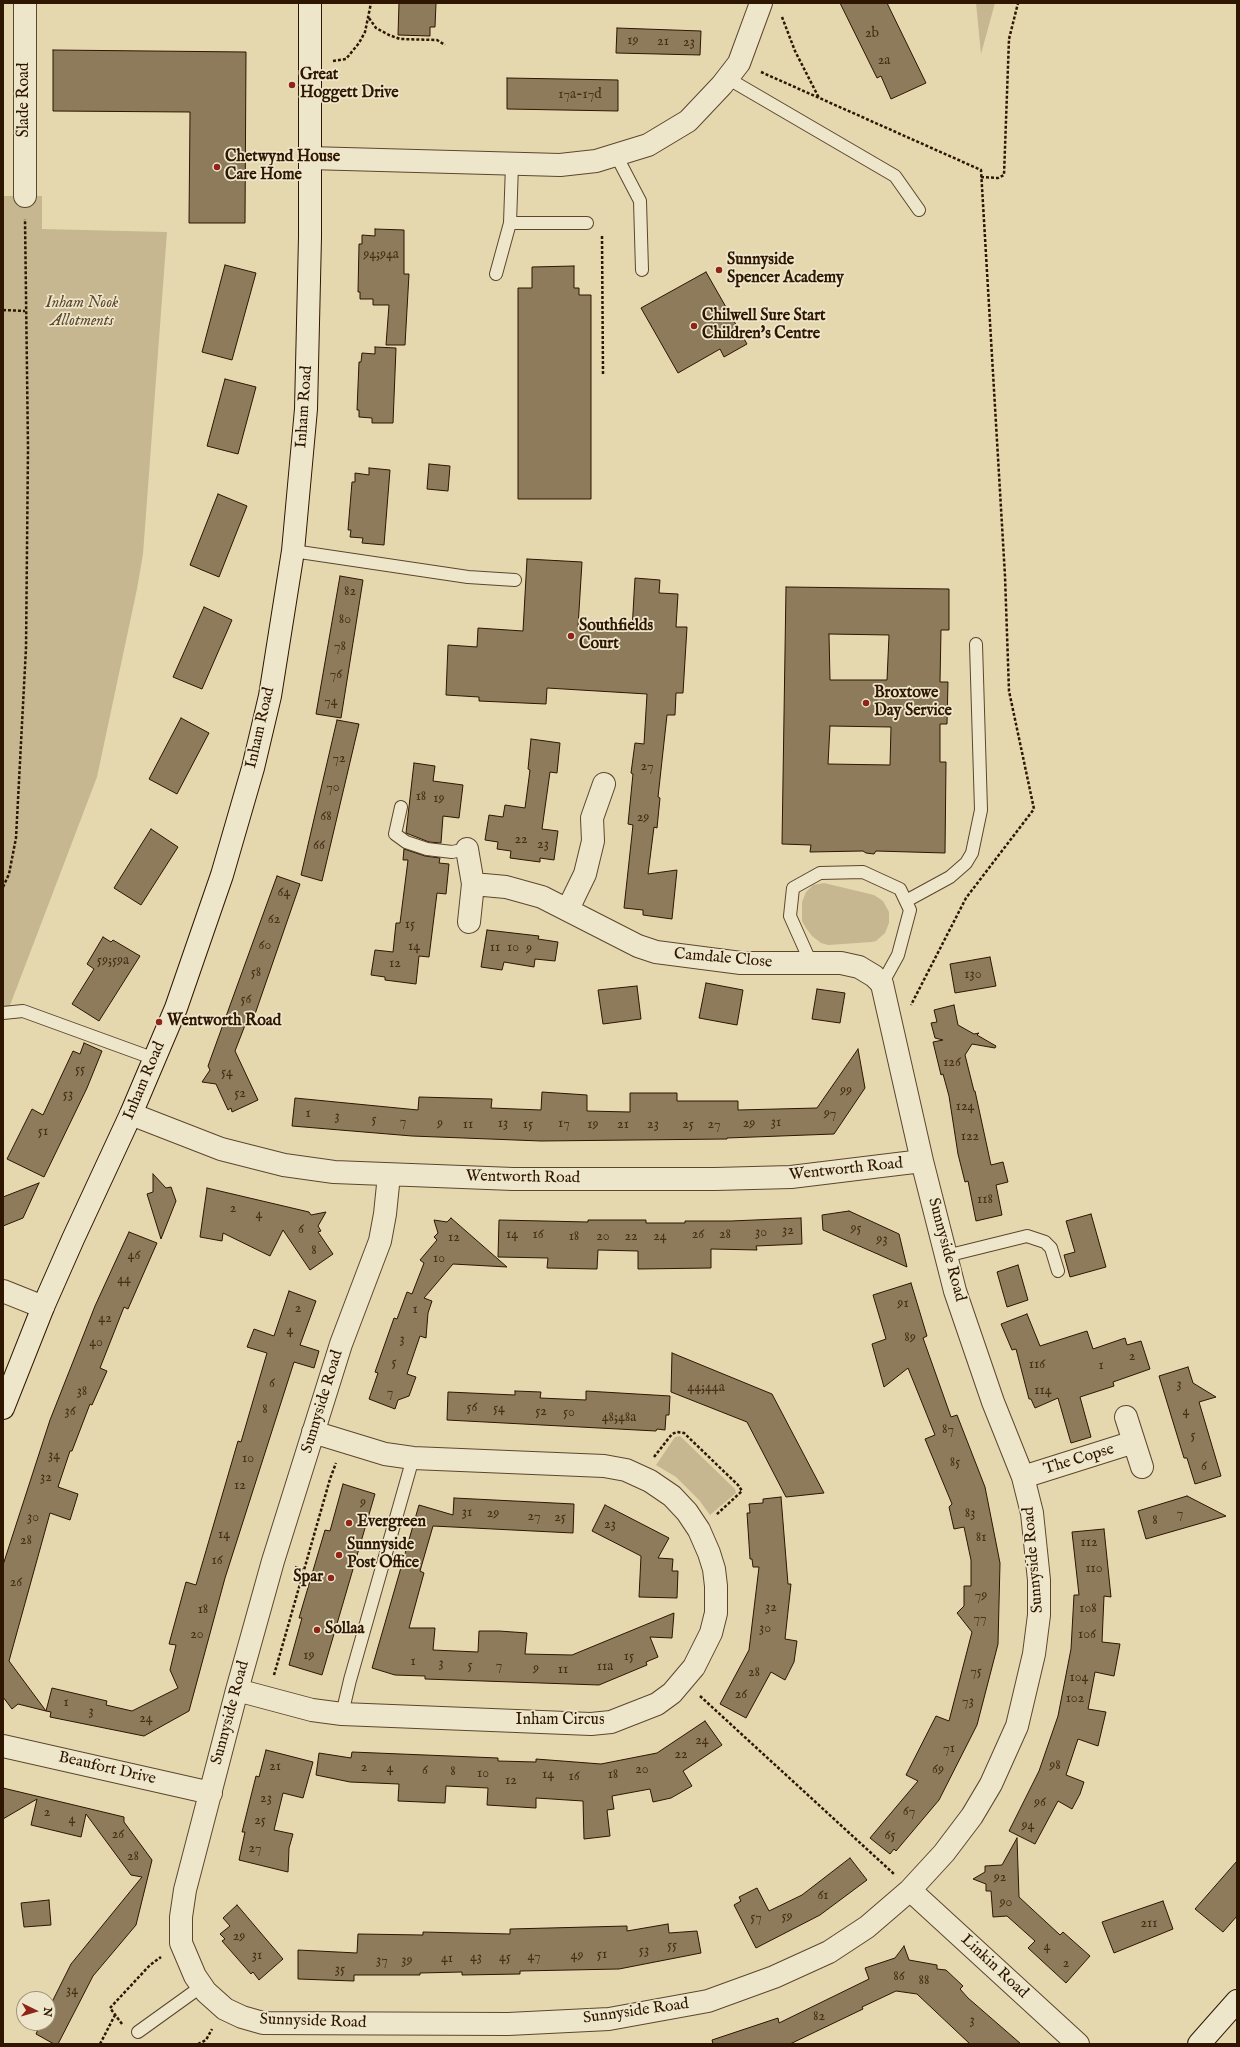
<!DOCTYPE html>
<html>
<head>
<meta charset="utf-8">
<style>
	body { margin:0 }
	#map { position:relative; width:1240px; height:2047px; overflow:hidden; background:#e5d8af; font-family:"IM FELL English",serif }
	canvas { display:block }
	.frame { position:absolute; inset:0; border:4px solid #2e1600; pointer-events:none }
	.north { position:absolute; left:16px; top:1991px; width:40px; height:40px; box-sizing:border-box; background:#eee6cb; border:1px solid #a1937a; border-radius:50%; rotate:95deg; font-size:11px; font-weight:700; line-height:16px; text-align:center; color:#2e1600 }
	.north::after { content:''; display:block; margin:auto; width:14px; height:18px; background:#8f2418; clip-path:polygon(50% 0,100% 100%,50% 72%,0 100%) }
</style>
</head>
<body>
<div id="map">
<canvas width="1240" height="2047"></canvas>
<div class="frame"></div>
<div class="north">N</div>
</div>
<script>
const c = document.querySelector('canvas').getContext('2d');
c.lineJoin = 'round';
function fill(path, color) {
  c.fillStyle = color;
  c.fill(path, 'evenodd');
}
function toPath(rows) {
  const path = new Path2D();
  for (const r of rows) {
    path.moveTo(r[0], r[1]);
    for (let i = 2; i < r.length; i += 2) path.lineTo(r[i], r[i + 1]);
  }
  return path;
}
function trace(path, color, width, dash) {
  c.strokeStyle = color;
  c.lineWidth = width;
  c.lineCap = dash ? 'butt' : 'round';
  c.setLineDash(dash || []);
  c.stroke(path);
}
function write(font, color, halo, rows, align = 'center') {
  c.font = font + ' "IM FELL English",serif';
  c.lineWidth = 3.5;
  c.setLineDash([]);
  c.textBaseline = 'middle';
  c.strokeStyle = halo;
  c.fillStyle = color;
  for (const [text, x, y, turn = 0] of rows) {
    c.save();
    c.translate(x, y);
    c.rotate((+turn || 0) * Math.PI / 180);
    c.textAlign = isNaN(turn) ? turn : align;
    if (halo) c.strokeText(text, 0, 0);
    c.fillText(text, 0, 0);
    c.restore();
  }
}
fill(toPath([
	[976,3,995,3,981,54],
	[3,196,42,196,42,229,167,232,143,554,137,589,97,777,9,1008,3,1006],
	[824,883,874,895,883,901,889,912,889,923,885,933,876,941,872,942,828,945,821,943,812,936,806,928,802,921,802,902,806,892,813,885],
	[680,1436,735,1489,736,1493,710,1515,699,1500,676,1477,656,1465,675,1437]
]), '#c6b791');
const building = toPath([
	[399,3,436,3,435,27,430,27,430,36,398,35,399,3],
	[840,3,887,3,926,83,891,99,881,76,877,78,840,3],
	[617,28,701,31,700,55,616,53,617,28],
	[53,50,246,52,245,223,189,223,190,112,53,111,53,50],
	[507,78,618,80,618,111,507,109,507,78],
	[375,229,404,230,404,274,409,274,405,345,386,345,389,305,373,305,373,299,360,299,360,292,358,292,359,244,362,244,362,235,375,236,375,229],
	[225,265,256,273,232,360,202,352,225,265],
	[574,266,574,288,579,288,579,295,591,295,591,499,518,499,518,288,532,288,532,267,574,266],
	[706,272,747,344,724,357,720,349,678,373,641,308,706,272],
	[375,347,396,348,393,423,372,423,372,418,359,417,359,410,357,410,359,362,361,362,362,353,375,354,375,347],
	[225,379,256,387,238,454,207,446,225,379],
	[429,464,450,466,448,491,427,489,429,464],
	[369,468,390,470,384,545,362,543,363,538,350,537,351,530,348,530,352,482,355,482,355,473,369,475,369,468],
	[218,494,247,506,219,577,190,565,218,494],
	[527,559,582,562,578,627,632,630,635,578,660,580,659,593,678,594,676,627,687,627,683,693,676,693,675,715,667,715,658,797,660,798,657,828,654,827,648,874,677,870,672,919,643,915,643,910,624,908,633,825,628,824,633,774,631,773,635,743,644,744,647,694,547,688,546,704,479,701,479,697,446,695,448,645,477,647,478,628,523,631,527,559],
	[340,576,363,580,341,718,316,714,340,576],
	[786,587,949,589,949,630,941,630,940,682,948,682,947,724,940,724,940,762,946,762,945,853,876,851,874,854,866,853,863,851,810,852,811,845,782,844,786,587],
	[829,634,889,635,887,680,830,680,829,634],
	[830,726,891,727,890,765,828,764,830,726],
	[204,607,232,620,202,689,173,677,204,607],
	[181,718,209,733,177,794,149,779,181,718],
	[337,720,359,724,322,881,301,875,337,720],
	[531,739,560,743,557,773,550,772,542,829,558,831,554,860,540,858,540,862,510,858,511,851,497,849,498,842,485,840,489,815,503,817,505,805,525,808,530,770,528,769,531,739],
	[414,763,435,766,433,781,463,785,459,818,443,816,441,843,429,842,406,833,414,763],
	[151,829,178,847,141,905,114,888,151,829],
	[404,849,425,856,440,858,439,863,449,864,446,894,437,893,429,957,419,956,416,984,385,980,385,977,371,975,375,950,393,952,396,923,400,923,408,860,403,860,404,849],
	[277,876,300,884,254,1017,249,1015,235,1051,258,1100,232,1112,231,1108,228,1110,216,1084,202,1082,210,1070,208,1066,277,876],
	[487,930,539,936,538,939,558,942,555,961,535,959,534,967,504,962,502,970,481,967,487,930],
	[103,937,111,942,113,940,140,956,99,1021,72,1004,94,969,87,964,103,937],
	[990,957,996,986,955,993,950,964,990,957],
	[706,983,743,990,737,1025,699,1018,706,983],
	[637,986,641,1019,603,1024,598,990,637,986],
	[817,989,845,993,840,1023,812,1019,817,989],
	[954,1005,958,1025,974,1034,979,1033,977,1035,996,1046,995,1048,972,1044,965,1055,974,1091,975,1091,991,1165,1003,1162,1008,1182,996,1185,1002,1215,976,1221,968,1181,965,1182,958,1154,949,1096,943,1074,941,1075,933,1042,943,1040,935,1038,931,1023,937,1022,934,1010,954,1005],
	[84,1043,102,1051,87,1088,44,1177,7,1159,32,1109,43,1115,73,1051,80,1054,84,1043],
	[858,1049,865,1088,834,1134,727,1138,727,1139,541,1141,412,1136,292,1126,295,1098,418,1110,419,1097,492,1099,491,1108,541,1110,542,1092,587,1095,587,1111,630,1112,630,1093,677,1093,677,1101,738,1101,738,1110,817,1108,858,1049],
	[153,1174,166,1188,171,1187,176,1201,161,1239,147,1194,153,1192,153,1174],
	[39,1183,23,1218,3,1226,3,1197,39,1183],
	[207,1188,309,1212,311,1215,326,1212,318,1226,321,1231,318,1232,333,1254,310,1270,283,1230,270,1256,223,1233,222,1241,200,1237,207,1188],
	[849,1211,899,1234,907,1267,823,1230,822,1215,849,1211],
	[1091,1214,1106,1267,1070,1277,1064,1255,1075,1252,1066,1221,1091,1214],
	[451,1218,507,1267,453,1264,424,1298,432,1301,428,1313,426,1338,420,1336,407,1374,416,1377,409,1396,398,1400,395,1409,369,1399,378,1373,375,1372,394,1318,397,1319,407,1292,412,1294,424,1263,420,1260,437,1240,434,1237,438,1233,434,1220,447,1222,451,1218],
	[801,1218,802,1244,756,1246,757,1250,711,1249,711,1268,638,1269,638,1251,598,1250,597,1269,547,1268,548,1258,498,1257,499,1220,588,1222,588,1220,646,1220,646,1223,685,1223,685,1221,731,1221,801,1218],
	[129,1232,157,1243,128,1309,124,1307,100,1368,107,1371,92,1405,90,1404,72,1451,70,1451,58,1487,78,1494,70,1520,50,1513,9,1661,46,1711,18,1704,12,1709,3,1697,3,1565,50,1420,95,1306,129,1232],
	[1018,1265,1028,1300,1007,1307,997,1272,1018,1265],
	[911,1283,927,1336,923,1338,951,1417,957,1415,985,1487,1000,1563,998,1644,977,1725,939,1800,896,1851,894,1849,890,1854,870,1838,918,1781,906,1775,936,1716,949,1721,972,1632,957,1613,964,1606,964,1586,971,1586,971,1560,964,1527,954,1529,949,1507,952,1504,925,1439,935,1435,908,1368,884,1387,872,1344,886,1339,873,1295,911,1283],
	[289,1291,316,1301,300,1345,319,1351,314,1368,294,1362,225,1578,189,1711,144,1736,50,1717,51,1712,46,1711,52,1688,107,1701,106,1705,132,1711,178,1688,170,1670,176,1645,169,1644,186,1582,196,1585,238,1441,241,1442,267,1353,247,1347,254,1329,274,1336,289,1291],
	[1027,1314,1040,1346,1087,1331,1093,1349,1125,1338,1127,1345,1141,1341,1150,1369,1113,1382,1114,1386,1080,1397,1091,1437,1071,1443,1058,1398,1035,1408,1031,1399,1029,1399,1016,1349,1012,1350,1001,1324,1027,1314],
	[672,1353,772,1394,824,1493,786,1497,747,1422,671,1392,672,1353],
	[1188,1367,1193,1383,1216,1397,1199,1402,1221,1476,1195,1484,1187,1458,1184,1458,1159,1376,1188,1367],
	[515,1391,541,1392,540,1398,586,1400,586,1391,670,1396,669,1415,666,1415,665,1430,657,1429,656,1431,447,1420,448,1392,515,1395,515,1391],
	[343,1484,375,1494,322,1675,289,1665,302,1618,299,1618,325,1530,330,1531,343,1484],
	[1187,1496,1226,1516,1146,1539,1138,1511,1187,1496],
	[781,1497,788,1584,791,1584,785,1639,797,1641,794,1662,785,1680,771,1672,746,1718,720,1704,749,1650,759,1567,753,1567,752,1559,750,1559,747,1513,750,1513,749,1504,763,1503,763,1499,781,1497],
	[454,1498,574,1504,573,1533,433,1526,420,1571,424,1573,409,1628,435,1628,433,1650,478,1652,479,1631,499,1631,527,1633,525,1654,572,1655,674,1613,672,1638,650,1637,658,1657,646,1662,647,1665,599,1685,425,1679,425,1676,395,1675,372,1668,419,1505,453,1515,454,1498],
	[605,1505,669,1538,658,1558,673,1559,672,1571,678,1571,677,1598,639,1597,641,1556,592,1531,605,1505],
	[1104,1529,1111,1597,1104,1596,1102,1642,1120,1644,1114,1676,1095,1672,1088,1709,1106,1712,1098,1746,1078,1739,1066,1775,1084,1782,1080,1794,1072,1809,1058,1801,1035,1844,1009,1831,1039,1771,1058,1716,1071,1649,1074,1595,1079,1595,1072,1532,1104,1529],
	[705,1721,722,1745,683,1771,692,1786,671,1798,653,1802,650,1789,612,1796,614,1809,607,1810,610,1836,584,1839,583,1801,536,1798,536,1808,487,1805,488,1788,446,1786,445,1803,398,1801,399,1784,350,1782,316,1775,319,1753,351,1758,352,1752,498,1758,498,1761,536,1762,536,1759,601,1764,657,1753,705,1721],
	[266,1750,313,1762,303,1798,283,1793,274,1830,293,1834,289,1848,288,1872,239,1860,245,1832,242,1832,256,1776,259,1777,266,1750],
	[3,1788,124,1817,124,1822,152,1860,136,1925,93,1976,58,2044,54,2044,36,2034,41,2023,48,2023,48,2010,71,1964,142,1877,131,1875,86,1814,81,1837,31,1825,37,1799,3,1819,3,1788],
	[1017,1838,1019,1897,1060,1935,1063,1932,1090,1956,1066,1983,1028,1948,1035,1941,1007,1916,993,1917,991,1891,986,1891,986,1884,973,1879,985,1872,985,1866,1002,1865,1017,1838],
	[850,1858,867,1880,820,1915,756,1948,734,1905,741,1901,739,1897,757,1888,769,1911,802,1895,850,1858],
	[1237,1861,1237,1916,1223,1932,1195,1909,1237,1861],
	[49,1900,51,1925,24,1927,21,1903,49,1900],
	[1163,1901,1173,1929,1114,1953,1102,1922,1163,1901],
	[237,1905,283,1959,259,1980,253,1972,251,1974,222,1941,225,1939,220,1934,230,1926,223,1918,237,1905],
	[668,1924,669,1933,697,1931,701,1953,619,1969,520,1971,520,1974,462,1975,462,1972,420,1973,420,1975,354,1975,354,1981,298,1979,298,1950,357,1953,358,1934,423,1935,423,1932,510,1934,510,1929,627,1926,627,1931,668,1924],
	[904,1946,909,1960,937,1965,937,1969,946,1970,963,1986,960,1989,968,1998,1021,2044,970,2044,917,1994,896,1991,862,2007,863,2009,790,2044,713,2044,712,2040,778,2018,779,2023,869,1979,865,1968,895,1958,904,1946]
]);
fill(building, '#8d7b5b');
trace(building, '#2e1600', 1);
const lane = toPath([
	[727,78,895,176,919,210],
	[616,155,640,201,642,270],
	[510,223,587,223],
	[496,274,510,223,512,165],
	[293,551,468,577,515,580],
	[401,807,395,834,406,842,427,849,452,852,467,849],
	[906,901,950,877,966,863,972,853,981,810,976,644],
	[811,963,790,916,793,888,820,873,863,872,900,889,910,910,898,955,882,984],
	[3,1013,23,1011,155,1059],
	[946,1256,1027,1236,1045,1242,1051,1248,1058,1271],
	[342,1714,350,1680,413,1458],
	[138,2032,202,1986]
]);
const street = toPath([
	[309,158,560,165,596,161,648,145,688,121,722,85,739,63,761,3],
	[25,196,25,3],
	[467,849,473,884,469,922],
	[568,909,585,874,593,841,592,818,604,784],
	[131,1114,221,1149,284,1165,334,1172,513,1179,715,1179,791,1177,922,1161],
	[389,1175,385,1214,380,1241,341,1344,273,1561,237,1690,185,1890,181,1917,181,1943,195,1976,206,1992,225,2009,242,2017,263,2023,508,2024,609,2019,708,2001,774,1977,829,1952,867,1927,910,1890,944,1853,972,1816,991,1784,1017,1726,1034,1654,1039,1615,1039,1580,1032,1513,1023,1477,993,1402,955,1291,922,1161,882,984,874,976,859,967,841,963,741,963,656,952,638,946,542,897,506,887,473,884],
	[3,1291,43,1307],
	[1126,1417,1142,1467],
	[1023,1477,1134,1442],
	[237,1690,312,1710,342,1714,591,1724,611,1722,657,1704,672,1693,694,1667,711,1633,716,1613,716,1586,714,1569,709,1553,699,1530,687,1512,672,1496,650,1481,626,1470,604,1466,413,1458,385,1454,313,1432],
	[3,1746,211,1793],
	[910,1890,1078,2044]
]);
const secondary = toPath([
	[3,1408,43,1307,73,1239,131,1114,176,1008,222,875,253,768,270,696,293,551,306,409,310,237,310,3],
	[1199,2044,1237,2001]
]);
trace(lane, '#5c462c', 14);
trace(street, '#5c462c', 24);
trace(secondary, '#2e1600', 24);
trace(toPath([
	[782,17,795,51,819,98],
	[369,18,376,28,389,35,400,39,437,40,445,45],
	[333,61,346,59,359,43,365,32,371,3],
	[761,72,981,170,1005,576,1009,691,1034,809,966,898,911,1005],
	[981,177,998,178,1004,175,1009,39,1018,3],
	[602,236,603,375],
	[3,310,25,311],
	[3,887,9,874,16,838,26,648,28,448,25,219],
	[654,1457,672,1434,677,1432,684,1433,738,1485,742,1491,716,1515],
	[295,1567,304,1570],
	[274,1675,330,1479,336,1463],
	[700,1696,894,1874],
	[122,2024,110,2008,150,1965,161,1957],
	[100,2044,115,2015],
	[198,2044,206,2040,212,2029]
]), '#2e1600', 2.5, [3, 2]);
trace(lane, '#eee6cb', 12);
trace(street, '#eee6cb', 22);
trace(secondary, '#eee6cb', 22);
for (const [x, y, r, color] of [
	[292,85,4,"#8f2418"],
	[217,167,4,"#8f2418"],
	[719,270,4,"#8f2418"],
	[694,326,4,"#8f2418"],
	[571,636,4,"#8f2418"],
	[866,703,4,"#8f2418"],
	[159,1022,4,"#8f2418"],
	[349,1523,4,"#8f2418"],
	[339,1555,4,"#8f2418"],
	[331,1578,4,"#8f2418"],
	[317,1630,4,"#8f2418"]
]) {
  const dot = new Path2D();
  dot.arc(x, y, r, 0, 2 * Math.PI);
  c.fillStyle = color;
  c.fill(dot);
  trace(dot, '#eee6cb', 1.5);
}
write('14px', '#462f17', null, [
	["2b",872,34],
	["19",633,41],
	["21",663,42],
	["23",689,43],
	["2a",884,61],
	["17a-17d",580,95],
	["94;94a",381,255],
	["82",350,592],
	["80",345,620],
	["78",340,647],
	["76",336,675],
	["74",331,702],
	["72",339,759],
	["27",647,767],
	["70",333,788],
	["18",421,797],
	["19",439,799],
	["68",326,817],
	["29",643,818],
	["22",521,840],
	["23",543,845],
	["66",319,846],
	["64",284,893],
	["62",274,920],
	["15",410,925],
	["60",265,946],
	["14",414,947],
	["11",495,948],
	["10",513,948],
	["9",529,949],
	["59;59a",113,961],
	["12",395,964],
	["58",256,973],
	["130",973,975],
	["56",246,1000],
	["126",952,1063],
	["55",80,1070],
	["54",227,1073],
	["99",846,1091],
	["52",240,1094],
	["53",68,1095],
	["124",965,1107],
	["1",308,1114],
	["97",830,1114],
	["3",337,1117],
	["5",374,1120],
	["7",403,1122],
	["31",776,1123],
	["9",440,1124],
	["13",503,1124],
	["17",564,1124],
	["29",749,1124],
	["11",468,1125],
	["15",528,1125],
	["19",593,1125],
	["21",623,1125],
	["23",653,1125],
	["25",688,1125],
	["27",714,1125],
	["51",43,1132],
	["122",970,1137],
	["118",985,1200],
	["2",233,1209],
	["4",259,1215],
	["95",856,1229],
	["6",301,1230],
	["32",788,1231],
	["30",761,1233],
	["14",512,1235],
	["16",538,1235],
	["26",698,1235],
	["28",725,1235],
	["18",574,1237],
	["20",603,1237],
	["22",631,1237],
	["24",660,1237],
	["12",454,1238],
	["93",882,1240],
	["8",314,1251],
	["46",134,1256],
	["10",439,1259],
	["44",124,1280],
	["91",903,1304],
	["2",298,1309],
	["1",415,1310],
	["42",105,1319],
	["4",290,1331],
	["89",910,1338],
	["3",402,1340],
	["40",96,1343],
	["2",1132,1357],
	["5",394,1363],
	["116",1037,1365],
	["1",1101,1366],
	["6",272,1384],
	["3",1179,1385],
	["44;44a",706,1388],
	["114",1043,1391],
	["38",82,1392],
	["7",390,1393],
	["56",472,1408],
	["54",499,1409],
	["8",265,1410],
	["36",70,1412],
	["52",541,1412],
	["4",1186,1412],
	["50",569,1413],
	["48;48a",619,1418],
	["87",948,1430],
	["5",1193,1436],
	["34",54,1456],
	["10",248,1459],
	["85",955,1463],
	["6",1204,1467],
	["32",46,1478],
	["12",240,1486],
	["9",363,1503],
	["31",467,1513],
	["29",493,1514],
	["83",970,1514],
	["7",1180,1514],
	["27",534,1517],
	["30",33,1518],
	["25",560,1518],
	["8",1155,1521],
	["23",610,1525],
	["14",224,1535],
	["81",981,1538],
	["28",26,1541],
	["112",1089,1543],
	["16",217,1561],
	["110",1094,1569],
	["26",16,1583],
	["79",981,1596],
	["32",771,1608],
	["108",1088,1609],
	["18",203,1610],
	["77",980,1619],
	["30",765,1629],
	["20",197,1635],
	["106",1087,1635],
	["19",309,1656],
	["15",629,1657],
	["1",413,1662],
	["3",441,1664],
	["5",470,1666],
	["7",499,1666],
	["11a",605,1667],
	["9",536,1669],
	["11",563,1670],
	["75",976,1672],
	["28",754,1673],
	["104",1079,1678],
	["26",741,1695],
	["102",1075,1699],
	["73",968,1702],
	["1",66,1703],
	["3",91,1712],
	["24",146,1719],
	["24",702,1741],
	["71",949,1749],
	["22",681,1755],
	["98",1055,1766],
	["21",275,1767],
	["2",364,1768],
	["4",390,1769],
	["20",642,1770],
	["69",938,1770],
	["6",425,1771],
	["8",453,1772],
	["10",483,1774],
	["14",548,1775],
	["18",613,1775],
	["16",574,1777],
	["12",511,1781],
	["23",266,1799],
	["96",1040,1803],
	["67",909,1812],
	["2",47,1813],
	["4",72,1820],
	["25",260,1821],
	["94",1028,1826],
	["26",118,1835],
	["65",890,1836],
	["27",255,1849],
	["28",133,1857],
	["92",1000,1878],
	["61",823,1896],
	["90",1006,1903],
	["59",787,1917],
	["57",756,1918],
	["211",1149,1924],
	["29",239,1937],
	["55",672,1946],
	["4",1047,1947],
	["53",644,1951],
	["51",602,1955],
	["31",257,1956],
	["49",577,1956],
	["47",534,1957],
	["43",476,1958],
	["45",505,1958],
	["41",447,1959],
	["37",382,1961],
	["39",407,1961],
	["2",1066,1964],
	["35",340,1970],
	["86",899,1977],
	["88",924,1981],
	["34",72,1991],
	["82",819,2017],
	["3",972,2021]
]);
write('bold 16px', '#2e1600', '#eee6cb', [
	["Great",300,76],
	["Hoggett Drive",300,94],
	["Chetwynd House",225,158],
	["Care Home",225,176],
	["Sunnyside",727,261],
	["Spencer Academy",727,279],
	["Chilwell Sure Start",702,317],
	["Children's Centre",702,335],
	["Southfields",579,627],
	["Court",579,645],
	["Broxtowe",874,694],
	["Day Service",874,712],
	["Wentworth Road",167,1022],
	["Evergreen",357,1523],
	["Sunnyside",347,1546],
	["Post Office",347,1564],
	["Spar",323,1578,"right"],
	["Sollaa",325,1630]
], 'left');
write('16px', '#2e1600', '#eee6cb', [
	["Slade Road",25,100,-90],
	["Inham Road",305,407,-86],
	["Inham Road",261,728,-77],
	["Camdale Close",723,959,5],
	["Inham Road",145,1081,-67],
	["Wentworth Road",846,1170,-6],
	["Wentworth Road",523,1178,1],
	["Sunnyside Road",946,1250,75],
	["Sunnyside Road",323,1402,-73],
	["The Copse",1079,1460,-17],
	["Sunnyside Road",1034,1560,-95],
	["Sunnyside Road",231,1713,-75],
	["Inham Circus",560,1721],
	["Beaufort Drive",107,1769,13],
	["Linkin Road",994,1967,43],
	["Sunnyside Road",636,2012,-8],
	["Sunnyside Road",313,2022,2]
]);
write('italic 16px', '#5c462c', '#eee6cb', [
	["Inham Nook",82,304],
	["Allotments",82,322]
]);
</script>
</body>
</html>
